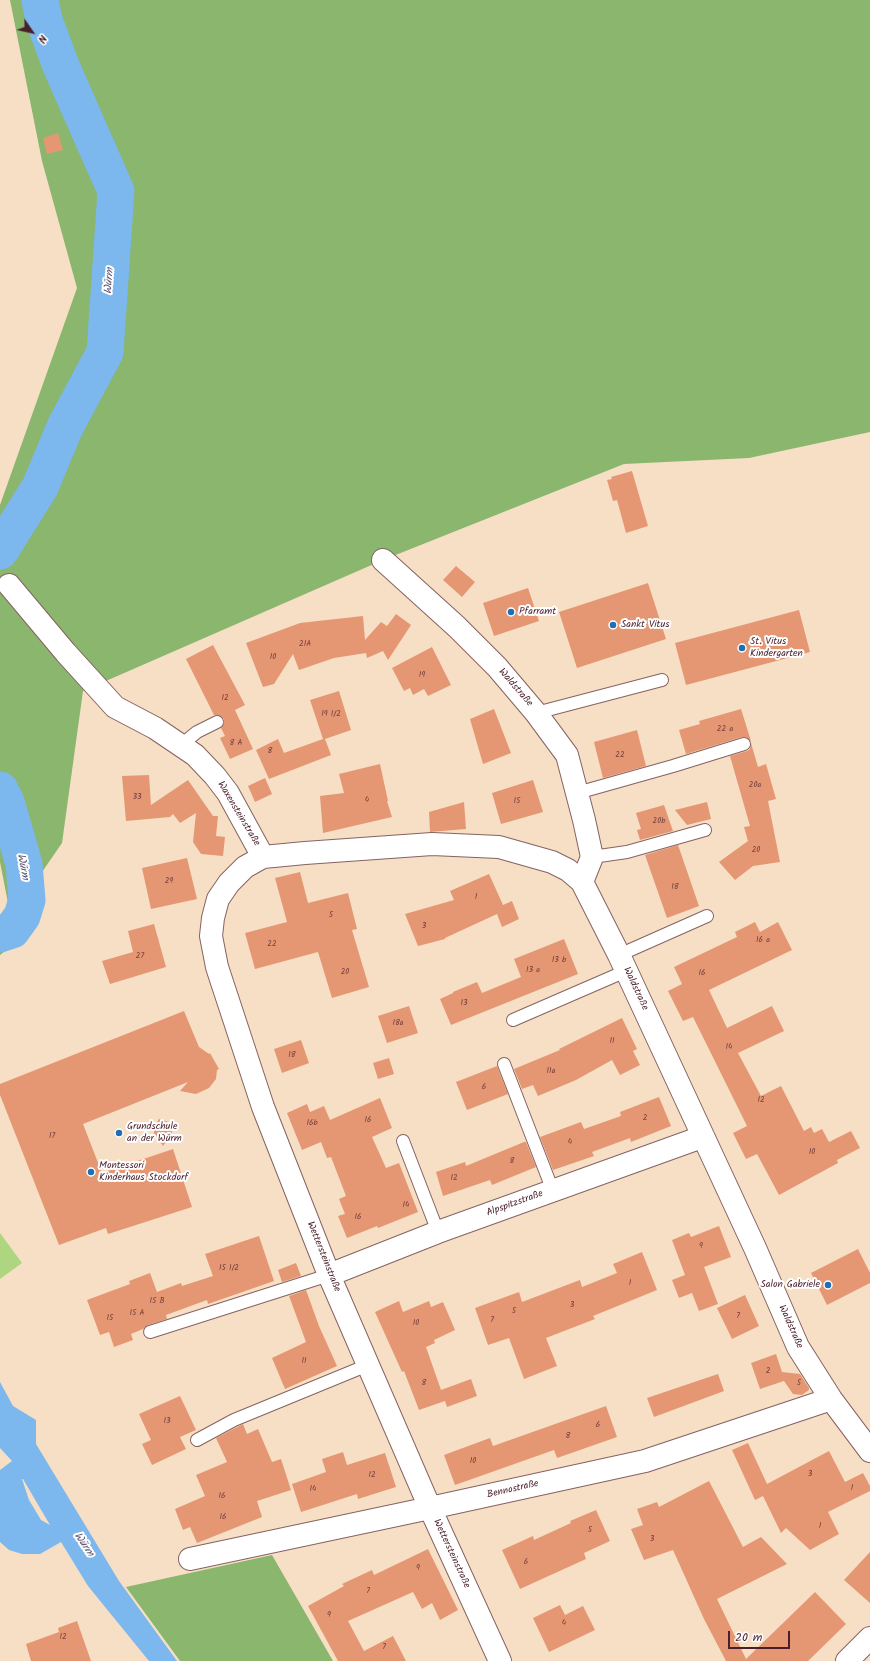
<!DOCTYPE html>
<html>
<head>
<meta charset="utf-8">
<style>
	body { margin:0 }
	#map { position:relative; width:870px; height:1661px; overflow:hidden; background:#f6dfc5; font-family:Kalam,sans-serif }
	canvas { display:block }
	.north { position:absolute; left:12px; top:12px; width:40px; height:40px; -webkit-text-stroke:3px #fff; paint-order:stroke; rotate:124deg; font-size:11px; font-weight:700; line-height:16px; text-align:center; color:#4a1f2b }
	.north::after { content:''; display:block; margin:auto; width:14px; height:18px; background:#4a1f2b; clip-path:polygon(50% 0,100% 100%,50% 72%,0 100%) }
	.scale { position:absolute; left:728px; top:1631px; width:62px; height:18px; box-sizing:border-box; border:2px solid #4a1f2b; border-top:0; padding-left:5px; font-size:12px; line-height:14px; white-space:nowrap; color:#4a1f2b; -webkit-text-stroke:3px #fff; paint-order:stroke }
</style>
</head>
<body>
<div id="map">
<canvas width="870" height="1661"></canvas>
<div class="north">N</div>
<div class="scale">20 m</div>
</div>
<script>
const c = document.querySelector('canvas').getContext('2d');
c.lineJoin = 'round';
function fill(path, color) {
  c.fillStyle = color;
  c.fill(path, 'evenodd');
}
function toPath(rows) {
  const path = new Path2D();
  for (const r of rows) {
    path.moveTo(r[0], r[1]);
    for (let i = 2; i < r.length; i += 2) path.lineTo(r[i], r[i + 1]);
  }
  return path;
}
function trace(path, color, width, dash) {
  c.strokeStyle = color;
  c.lineWidth = width;
  c.lineCap = dash ? 'butt' : 'round';
  c.setLineDash(dash || []);
  c.stroke(path);
}
function write(font, color, halo, rows, align = 'center') {
  c.font = font + ' Kalam,sans-serif';
  c.lineWidth = 4;
  c.setLineDash([]);
  c.textBaseline = 'middle';
  c.strokeStyle = halo;
  c.fillStyle = color;
  for (const [text, x, y, turn = 0] of rows) {
    c.save();
    c.translate(x, y);
    c.rotate((+turn || 0) * Math.PI / 180);
    c.textAlign = isNaN(turn) ? turn : align;
    if (halo) c.strokeText(text, 0, 0);
    c.fillText(text, 0, 0);
    c.restore();
  }
}
fill(toPath([
	[0,1233,22,1263,0,1279]
]), '#aed57f');
fill(toPath([
	[10,0,870,0,870,432,749,458,624,464,383,560,83,691,62,843,42,872,43,907,26,935,0,955,0,915,9,908,0,862,0,505,77,288,42,161],
	[272,1555,333,1661,180,1661,126,1587]
]), '#8ab66e');
fill(toPath([
	[0,1382,13,1406,36,1420,36,1444,119,1581,177,1661,149,1661,88,1586,61,1542,40,1554,22,1554,9,1550,0,1542,0,1470,12,1461,0,1448],
	[22,1479,23,1479,50,1525,41,1520,29,1500]
]), '#7cb7ed');
trace(toPath([
	[0,551,40,487,65,427,105,352,116,191,61,66,44,20,40,0],
	[0,790,6,802,24,864,27,900,22,916,12,930,0,934]
]), '#7cb7ed', 37);
fill(toPath([
	[58,133,63,150,47,154,43,138],
	[632,471,648,526,626,533,617,500,613,501,607,480,612,479,611,477],
	[456,566,475,582,462,597,443,580],
	[648,583,666,639,577,668,559,612],
	[528,588,539,621,494,636,483,603],
	[799,610,810,652,686,685,675,643],
	[396,614,411,625,388,660,383,651,367,658,366,653,334,658,299,670,293,654,274,684,263,687,246,643,300,623,363,616,365,640,381,622,387,626],
	[213,645,245,705,235,710,253,749,230,759,220,738,225,736,221,728,224,723,224,719,221,716,214,715,186,659],
	[432,647,451,685,428,696,424,689,413,695,410,688,404,691,392,668],
	[339,691,351,730,325,739,331,755,269,779,256,750,278,739,284,753,323,739,310,700],
	[494,709,511,753,483,764,470,719],
	[741,709,751,741,746,737,742,737,686,754,679,730,700,724,699,721],
	[637,730,646,766,603,778,594,742],
	[751,743,758,767,766,764,776,799,768,801,780,862,753,866,735,880,719,862,748,841,744,827,750,826,730,756,747,751,750,749],
	[380,764,388,801,387,801,392,817,323,833,320,796,344,793,339,774],
	[149,775,151,805,188,780,213,816,218,816,216,836,225,837,223,856,201,854,193,842,196,813,180,823,173,814,170,817,126,821,122,776],
	[265,778,272,794,255,802,248,786],
	[533,780,543,812,501,824,492,793],
	[464,802,466,829,430,832,429,812],
	[707,802,711,819,687,825,675,810],
	[664,805,673,831,640,840,637,830,641,829,636,813],
	[678,845,699,906,667,918,645,855],
	[187,858,197,899,151,909,142,868],
	[300,872,308,903,348,893,357,929,352,930,369,987,332,998,318,952,255,969,245,933,287,922,275,878],
	[489,874,503,905,512,901,519,919,502,927,497,914,445,938,445,939,418,946,405,914,454,900,450,891],
	[755,922,760,932,778,922,792,950,709,990,727,1028,772,1006,784,1031,738,1053,761,1096,781,1086,804,1131,811,1127,814,1133,822,1129,829,1142,851,1131,860,1148,837,1160,838,1163,779,1195,757,1154,746,1159,733,1133,747,1126,693,1017,683,1021,668,991,682,984,674,967,737,937,735,932],
	[154,924,166,967,110,984,102,961,133,952,128,931],
	[564,939,578,974,451,1025,440,999,453,993,453,992,477,982,482,993,521,977,514,959],
	[409,1006,418,1033,387,1043,378,1016],
	[184,1011,199,1047,209,1054,210,1053,219,1069,217,1070,216,1079,209,1088,196,1094,180,1091,188,1082,83,1124,102,1173,173,1149,192,1207,108,1234,106,1228,59,1245,0,1095,0,1084],
	[622,1018,637,1049,633,1051,640,1065,620,1075,612,1060,576,1080,538,1096,533,1085,522,1089,514,1069,560,1050,559,1049],
	[301,1040,309,1063,282,1073,274,1049],
	[389,1058,394,1074,378,1079,373,1063],
	[497,1066,508,1094,467,1110,456,1082],
	[659,1097,671,1126,631,1142,630,1138,592,1152,594,1156,553,1170,540,1137,581,1122,584,1129,621,1116,620,1112],
	[380,1098,392,1128,372,1137,386,1168,399,1163,418,1212,378,1228,377,1226,347,1238,338,1216,345,1214,339,1199,346,1196,331,1157,327,1158,321,1142,302,1150,287,1113,307,1104,310,1112,324,1106,330,1120],
	[159,1119,169,1122,172,1127,172,1133,163,1146,154,1133,154,1127],
	[524,1142,526,1142,536,1167,492,1185,490,1180,443,1196,436,1172,465,1162,466,1166],
	[719,1226,731,1257,704,1267,718,1304,699,1311,692,1293,679,1298,672,1280,685,1275,672,1240,689,1233,691,1237],
	[259,1236,274,1281,208,1304,207,1300,166,1315,167,1319,148,1325,143,1329,131,1334,133,1340,114,1347,109,1332,100,1335,87,1300,130,1284,129,1281,150,1273,157,1292,181,1283,182,1286,213,1276,205,1254],
	[858,1249,870,1273,870,1283,827,1305,811,1273],
	[642,1252,657,1290,593,1316,595,1319,546,1338,557,1366,524,1379,509,1338,488,1345,475,1308,519,1292,522,1302,580,1280,582,1287,617,1273,613,1264],
	[296,1263,301,1276,282,1282,278,1270],
	[306,1290,319,1326,337,1366,285,1389,272,1358,306,1342,289,1296],
	[745,1295,759,1326,732,1339,717,1308],
	[399,1301,403,1312,429,1301,431,1307,443,1302,455,1330,434,1340,435,1343,426,1347,441,1390,471,1379,477,1396,447,1407,445,1401,419,1410,404,1371,402,1372,375,1312],
	[776,1354,782,1372,800,1374,809,1388,809,1390,802,1395,793,1394,784,1381,760,1389,751,1363],
	[718,1374,724,1391,654,1417,647,1398],
	[180,1396,196,1430,180,1437,186,1449,152,1465,142,1444,151,1440,139,1414],
	[606,1406,617,1437,557,1458,554,1450,455,1485,444,1455,490,1438,493,1446],
	[243,1424,247,1434,258,1429,272,1462,281,1459,291,1490,257,1501,262,1517,197,1543,190,1527,183,1530,175,1509,205,1496,196,1475,227,1462,216,1438],
	[748,1443,767,1484,829,1451,845,1482,863,1473,870,1486,870,1491,828,1512,839,1534,810,1550,786,1528,781,1533,763,1496,755,1500,732,1450],
	[343,1452,347,1465,385,1453,396,1487,358,1499,357,1494,301,1512,292,1484,326,1472,322,1459],
	[709,1481,743,1547,761,1537,787,1564,717,1599,746,1659,815,1592,846,1624,808,1661,726,1661,704,1619,673,1550,644,1560,631,1529,643,1525,637,1509,657,1502,659,1507],
	[596,1510,610,1541,584,1553,586,1559,520,1589,502,1550,533,1536,534,1540,571,1523,570,1521],
	[428,1549,458,1610,440,1620,432,1603,422,1609,413,1592,348,1621,364,1651,393,1636,406,1661,338,1661,308,1606,344,1586,342,1584,372,1570,374,1575],
	[870,1552,870,1603,844,1580],
	[560,1605,565,1615,583,1606,595,1630,549,1652,533,1618],
	[77,1621,91,1661,31,1661,26,1644,59,1632,58,1628]
]), '#e59773');
const lane = toPath([
	[536,713,662,680],
	[181,745,197,732,217,722],
	[577,793,673,766,744,744],
	[592,857,627,852,705,830],
	[619,955,707,916],
	[513,1020,626,971],
	[504,1064,553,1191],
	[403,1141,438,1232],
	[150,1332,329,1275],
	[197,1440,234,1420,368,1365]
]);
const street = toPath([
	[383,560,457,627,497,667,536,713,567,755,584,820,592,857,582,882],
	[9,585,66,653,115,707,155,728,195,755,215,776,228,793,263,857],
	[329,1275,438,1232,702,1137],
	[190,1559,430,1508,645,1461,831,1399],
	[500,1661,430,1508,329,1275,263,1107,217,967,211,936,213,918,218,899,229,883,245,867,263,857,305,853,432,844,499,847,552,862,568,870,582,882,619,955,755,1248,798,1347,831,1399,870,1451],
	[847,1661,870,1638]
]);
trace(lane, '#866261', 14);
trace(street, '#866261', 24);
trace(lane, '#fff', 12);
trace(street, '#fff', 22);
for (const [x, y, r, color] of [
	[511,612,4,"#1f6fb2"],
	[613,625,4,"#1f6fb2"],
	[742,648,4,"#1f6fb2"],
	[119,1133,4,"#1f6fb2"],
	[91,1172,4,"#1f6fb2"],
	[828,1285,4,"#1f6fb2"]
]) {
  const dot = new Path2D();
  dot.arc(x, y, r, 0, 2 * Math.PI);
  c.fillStyle = color;
  c.fill(dot);
  trace(dot, '#fff', 1.5);
}
write('8px', '#713d3d', null, [
	["21A",305,645],
	["10",273,658],
	["19",422,676],
	["12",225,699],
	["19 1/2",331,715],
	["22 a",725,730],
	["8 A",236,744],
	["8",270,752],
	["22",620,756],
	["20a",755,786],
	["33",137,798],
	["4",367,801],
	["15",517,802],
	["20b",659,822],
	["20",756,851],
	["29",169,882],
	["18",675,888],
	["1",476,898],
	["5",331,916],
	["3",424,927],
	["16 a",763,941],
	["22",272,945],
	["27",140,957],
	["13 b",559,961],
	["13 a",533,971],
	["20",345,973],
	["16",702,974],
	["13",464,1004],
	["18a",398,1024],
	["11",612,1042],
	["14",729,1048],
	["18",292,1056],
	["11a",551,1072],
	["6",484,1088],
	["12",761,1101],
	["2",645,1119],
	["16",368,1121],
	["16b",312,1124],
	["17",52,1137],
	["4",570,1143],
	["10",812,1153],
	["8",512,1162],
	["12",454,1179],
	["14",406,1206],
	["16",358,1218],
	["9",701,1247],
	["15 1/2",229,1269],
	["1",630,1284],
	["15 B",157,1302],
	["3",572,1306],
	["5",514,1312],
	["15 A",137,1314],
	["7",738,1317],
	["15",110,1319],
	["7",492,1321],
	["10",416,1324],
	["11",304,1362],
	["2",768,1372],
	["8",424,1384],
	["5",799,1384],
	["13",167,1422],
	["6",598,1426],
	["8",568,1437],
	["10",473,1462],
	["3",810,1475],
	["12",372,1476],
	["1",852,1489],
	["14",313,1490],
	["16",222,1497],
	["16",223,1518],
	["1",820,1527],
	["5",590,1531],
	["3",652,1540],
	["6",526,1563],
	["9",418,1569],
	["7",368,1592],
	["9",329,1616],
	["4",564,1624],
	["12",63,1638],
	["7",384,1648]
]);
write('10px', '#4a1f2b', '#fff', [
	["Pfarramt",519,612],
	["Sankt Vitus",621,625],
	["St. Vitus",750,642],
	["Kindergarten",750,654],
	["Grundschule",127,1127],
	["an der Würm",127,1139],
	["Montessori",99,1166],
	["Kinderhaus Stockdorf",99,1178],
	["Salon Gabriele",820,1285,"right"]
], 'left');
write('10px', '#4a1f2b', '#fff', [
	["Waldstraße",515,688,49],
	["Waxensteinstraße",238,814,59],
	["Waldstraße",635,989,65],
	["Alpspitzstraße",515,1204,-20],
	["Wettersteinstraße",323,1257,68],
	["Waldstraße",790,1327,66],
	["Bennostraße",513,1490,-13],
	["Wettersteinstraße",451,1554,65]
]);
write('italic 11px', '#5c546f', '#fff', [
	["Würm",110,281,-86],
	["Würm",22,867,79],
	["Würm",83,1545,55]
]);
</script>
</body>
</html>
